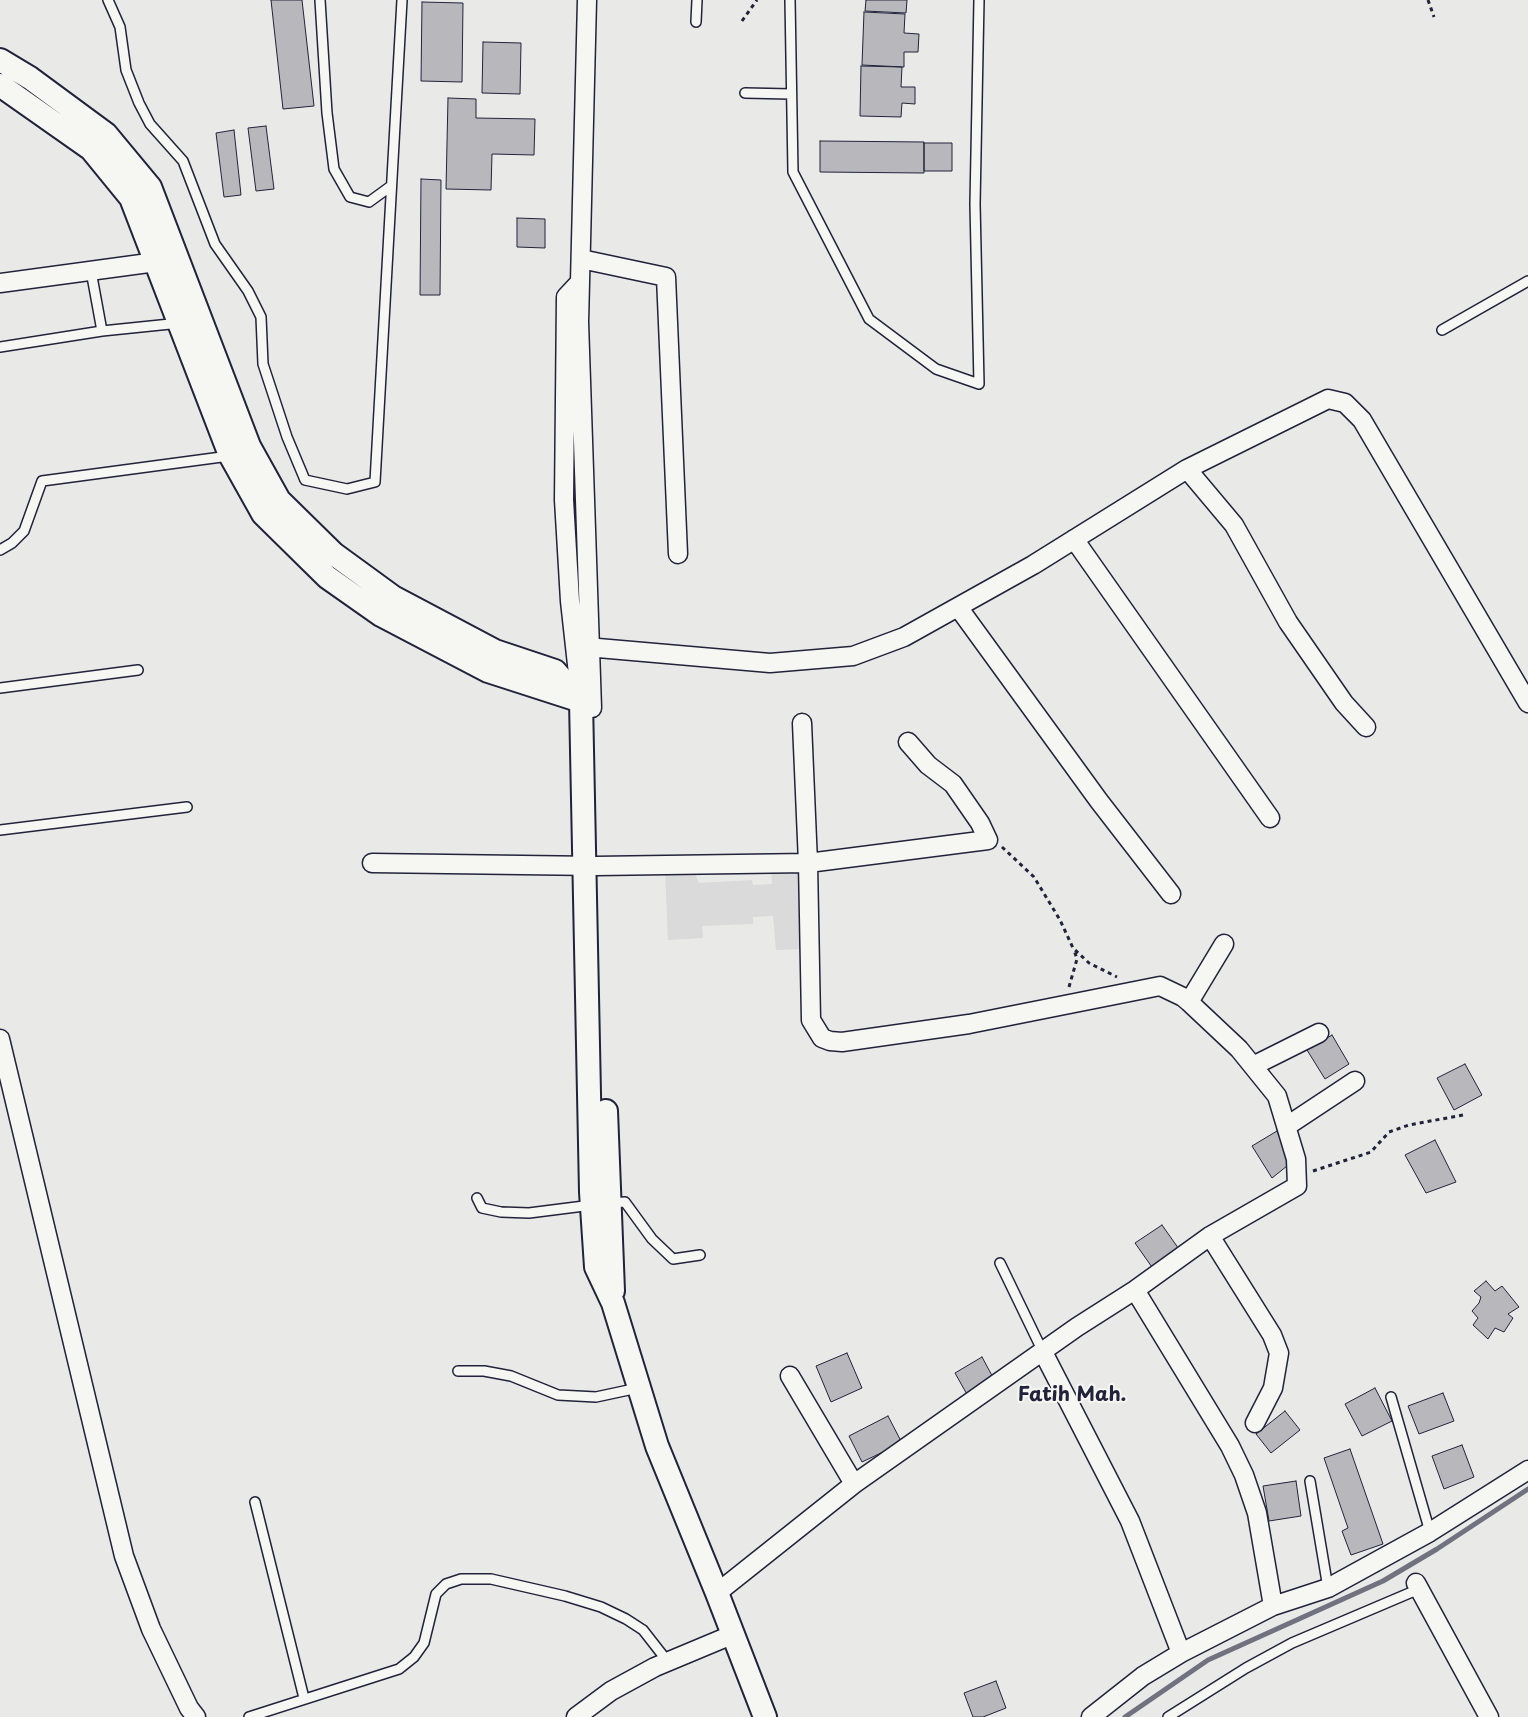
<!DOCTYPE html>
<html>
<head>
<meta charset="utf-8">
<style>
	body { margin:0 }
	canvas { display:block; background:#e9e9e7 }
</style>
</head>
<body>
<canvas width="1528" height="1717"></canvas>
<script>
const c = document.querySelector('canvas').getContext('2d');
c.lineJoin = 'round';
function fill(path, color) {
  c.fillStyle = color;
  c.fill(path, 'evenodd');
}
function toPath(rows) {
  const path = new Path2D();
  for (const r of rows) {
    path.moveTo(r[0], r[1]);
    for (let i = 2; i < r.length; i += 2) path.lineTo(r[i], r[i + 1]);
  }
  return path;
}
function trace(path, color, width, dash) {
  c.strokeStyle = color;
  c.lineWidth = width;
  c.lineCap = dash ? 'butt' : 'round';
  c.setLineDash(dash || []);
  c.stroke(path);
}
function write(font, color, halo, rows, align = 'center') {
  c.font = font + ' "Playpen Sans",sans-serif';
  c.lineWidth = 4;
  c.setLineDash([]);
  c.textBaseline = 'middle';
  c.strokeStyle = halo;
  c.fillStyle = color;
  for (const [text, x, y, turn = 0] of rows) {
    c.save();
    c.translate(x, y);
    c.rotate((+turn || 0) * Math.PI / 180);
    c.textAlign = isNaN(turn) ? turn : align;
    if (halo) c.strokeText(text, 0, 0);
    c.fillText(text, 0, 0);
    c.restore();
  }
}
fill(toPath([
	[799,864,803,949,776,950,773,916,753,917,753,924,702,926,703,938,668,940,665,870,693,869,699,883,752,880,753,885,772,884,771,866]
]), '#dadada');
trace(toPath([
	[1125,1717,1208,1660,1383,1581,1437,1549,1528,1489]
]), '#71717f', 5);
const building = toPath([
	[271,0,302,0,314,106,283,109,271,0],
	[866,0,907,0,906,13,865,11,866,0],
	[422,2,463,3,462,82,421,81,422,2],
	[864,12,905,14,904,33,919,34,918,52,904,52,904,67,862,65,864,12],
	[483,42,521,43,520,94,482,93,483,42],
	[861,66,902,67,901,87,915,87,915,104,902,103,901,117,860,116,861,66],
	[448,98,476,99,476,118,535,119,534,155,492,154,491,190,446,189,448,98],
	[266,126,274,189,256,191,248,128,266,126],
	[234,130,241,195,224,197,216,133,234,130],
	[820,141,924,142,924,173,820,172,820,141],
	[924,143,952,143,952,171,924,171,924,143],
	[421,179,441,180,440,295,420,295,421,179],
	[517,218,545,219,545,248,517,247,517,218],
	[1332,1035,1349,1064,1325,1079,1307,1050,1332,1035],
	[1465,1064,1482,1095,1454,1110,1437,1078,1465,1064],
	[1277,1131,1292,1162,1272,1178,1252,1146,1277,1131],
	[1435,1140,1456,1182,1426,1193,1405,1155,1435,1140],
	[1162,1225,1181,1252,1154,1270,1135,1243,1162,1225],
	[1486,1281,1495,1291,1502,1286,1519,1307,1508,1314,1513,1318,1504,1332,1495,1328,1488,1339,1473,1325,1478,1318,1472,1311,1479,1303,1481,1297,1474,1291,1486,1281],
	[847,1353,862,1388,831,1402,816,1366,847,1353],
	[982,1357,996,1383,969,1398,955,1373,982,1357],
	[1375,1388,1392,1421,1362,1436,1345,1404,1375,1388],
	[1443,1393,1454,1421,1419,1434,1408,1406,1443,1393],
	[1285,1411,1300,1430,1271,1453,1256,1434,1285,1411],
	[888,1416,902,1443,862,1462,849,1436,888,1416],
	[1462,1445,1474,1477,1444,1489,1432,1456,1462,1445],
	[1350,1449,1383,1544,1351,1555,1342,1531,1348,1528,1324,1458,1350,1449],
	[1296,1481,1301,1516,1269,1521,1263,1486,1296,1481],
	[996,1681,1006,1708,983,1717,973,1717,964,1693,996,1681]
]);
fill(building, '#b8b8bc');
trace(building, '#22223b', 1);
const service = toPath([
	[108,0,120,27,126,70,139,103,150,124,183,161,215,244,248,291,261,317,263,364,287,437,305,480,347,489,375,482,402,0],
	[320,0,327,113,334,169,350,197,369,202,391,186],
	[790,0,793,172,869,319,936,369,979,384,975,204,979,0],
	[696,22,697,0],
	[745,93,791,94],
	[91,271,102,331],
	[1442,330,1528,281],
	[0,347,102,331,180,323],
	[0,550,12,543,24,531,42,481,229,456],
	[0,688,138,670],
	[0,830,187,807],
	[477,1198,482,1208,501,1212,529,1213,592,1205],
	[610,1203,625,1202,652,1239,673,1259,700,1255],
	[1000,1263,1043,1352],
	[458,1371,484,1371,511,1376,558,1395,596,1397,638,1388],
	[1391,1397,1430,1532],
	[1310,1481,1328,1588],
	[255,1502,304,1698],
	[249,1717,399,1669,414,1657,424,1643,436,1594,446,1584,461,1579,491,1579,565,1596,601,1607,626,1619,643,1630,668,1662],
	[1168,1717,1246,1668,1292,1643,1419,1589]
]);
const minor = toPath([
	[587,0,579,322,592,708],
	[581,259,666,277,678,554],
	[580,282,566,297,564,500,570,601,581,701],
	[0,283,156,262],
	[1187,469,1234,525,1288,622,1344,703,1366,727],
	[1074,539,1270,818],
	[958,607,1099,801,1171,894],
	[575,646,770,663,853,656,904,637,1033,565,1187,469,1328,399,1345,403,1362,420,1528,703],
	[372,863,596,866,808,863,988,840,980,823,953,784,928,765,908,742],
	[1189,1002,1224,944],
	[0,1039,124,1556,151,1629,189,1708,196,1717],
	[1253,1066,1319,1033],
	[1287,1126,1355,1081],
	[1210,1236,1272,1335,1279,1353,1273,1388,1255,1423],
	[1135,1290,1230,1446,1244,1475,1257,1513,1273,1606],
	[1043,1352,1130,1521,1181,1653],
	[790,1376,854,1484],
	[1416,1583,1489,1717],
	[717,1593,854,1484,1077,1327,1135,1290,1210,1236,1297,1186,1296,1159,1277,1096,1239,1049,1189,1002,1183,997,1160,986,969,1024,842,1042,830,1041,822,1038,811,1020,808,863,802,723],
	[576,1717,611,1691,655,1667,734,1634],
	[1091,1717,1143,1676,1181,1653,1273,1606,1328,1588,1430,1532,1528,1470]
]);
const tertiary = toPath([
	[0,60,30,78,106,134,150,187,249,446,279,500,334,554,393,597,495,651,555,671,581,701,591,1192,596,1267,613,1303,657,1446,717,1593,765,1717],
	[0,85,91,149,131,198,230,455,263,514,327,577,381,615,488,671,581,701],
	[606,1111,613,1291]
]);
trace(service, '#22223b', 12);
trace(minor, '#22223b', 21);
trace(tertiary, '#22223b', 26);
trace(toPath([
	[1428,0,1434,17],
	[742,21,757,0],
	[1002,847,1034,877,1060,920,1073,948,1089,963,1117,977],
	[1069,987,1077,959,1074,950],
	[1313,1171,1371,1152,1389,1132,1409,1125,1463,1115]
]), '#22223b', 3, [4, 4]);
trace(service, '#f6f6f2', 9);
trace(minor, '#f6f6f2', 18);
trace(tertiary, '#f6f6f2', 22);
write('bold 20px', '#22223b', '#f6f6f2', [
	["Fatih Mah.",1072,1395]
]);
</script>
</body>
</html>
